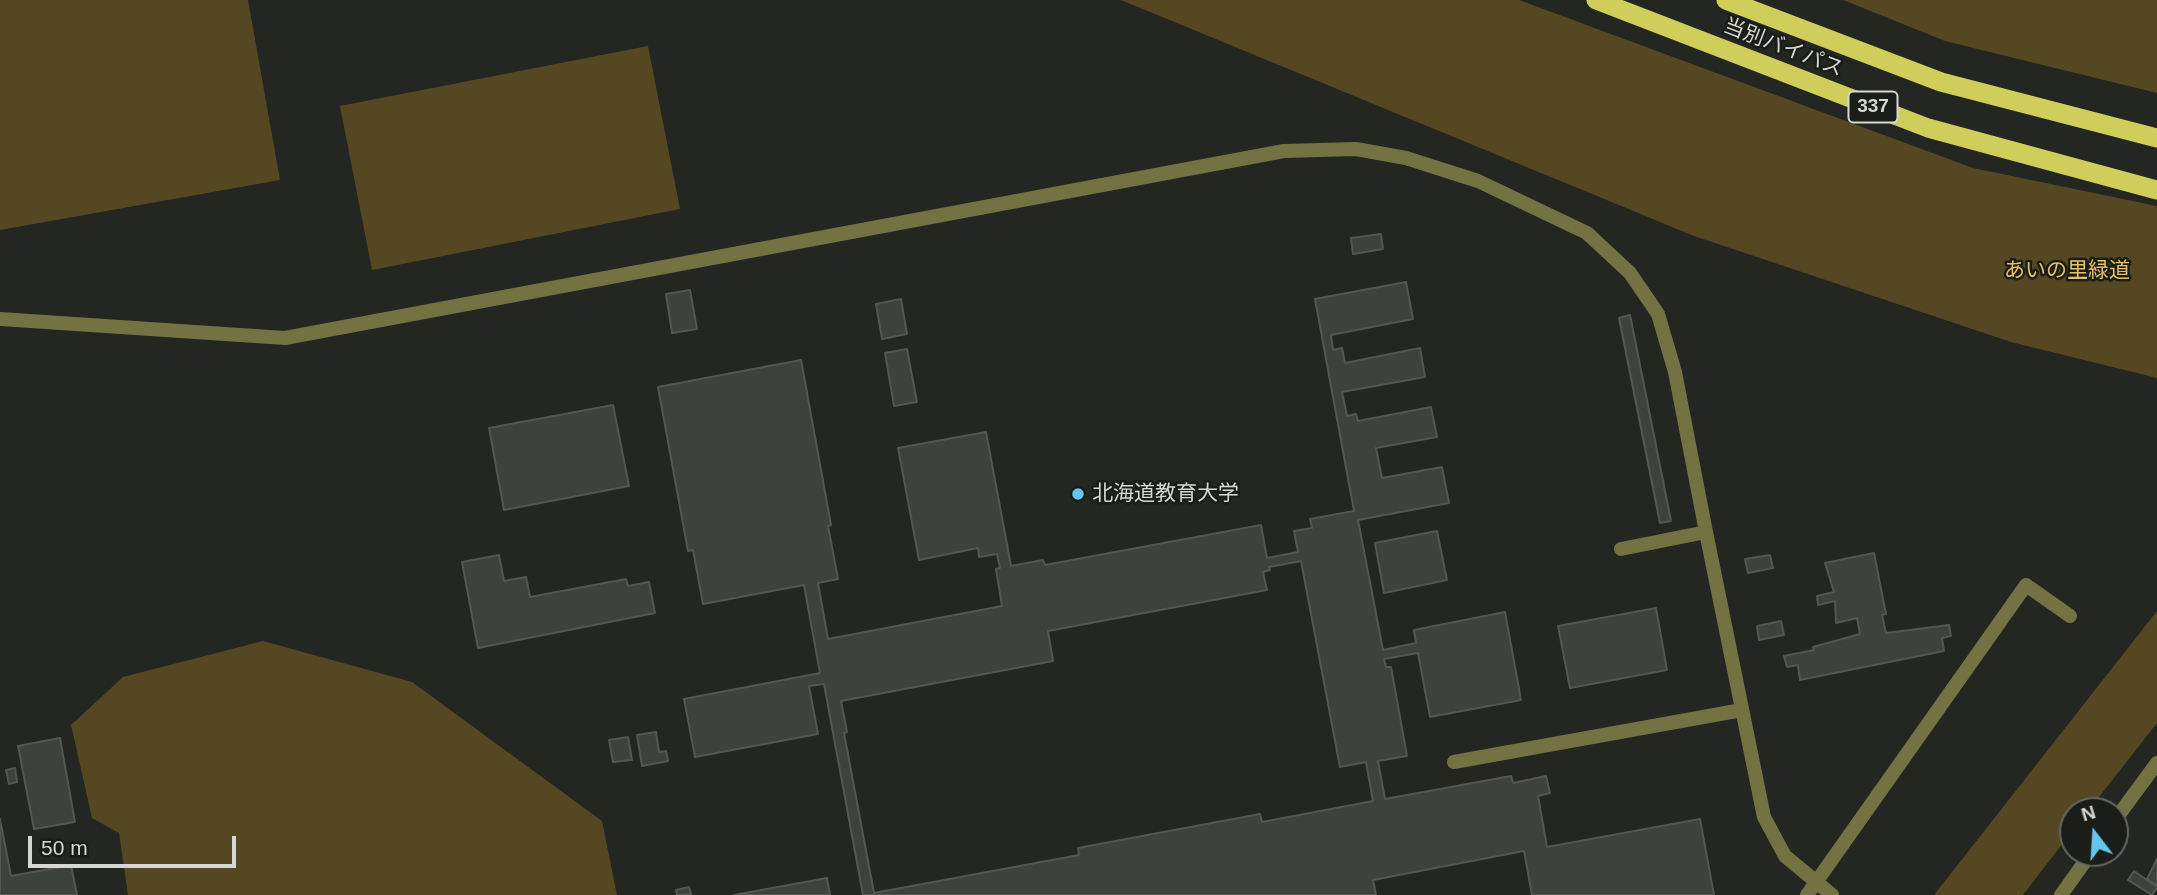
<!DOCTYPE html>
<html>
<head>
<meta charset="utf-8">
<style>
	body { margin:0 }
	#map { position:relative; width:2157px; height:895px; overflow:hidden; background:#242621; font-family:Arial,sans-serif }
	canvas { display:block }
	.north { position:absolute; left:2059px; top:797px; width:70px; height:70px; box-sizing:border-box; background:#1a1d18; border:2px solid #656763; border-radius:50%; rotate:343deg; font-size:19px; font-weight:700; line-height:28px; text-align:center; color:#d6d7d4 }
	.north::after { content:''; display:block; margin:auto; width:24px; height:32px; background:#64c5ee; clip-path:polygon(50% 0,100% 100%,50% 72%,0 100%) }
	.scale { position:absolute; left:28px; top:836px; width:208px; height:32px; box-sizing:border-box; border:4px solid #d6d7d4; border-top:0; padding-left:9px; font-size:21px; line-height:24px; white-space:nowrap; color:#d6d7d4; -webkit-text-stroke:5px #1a1d18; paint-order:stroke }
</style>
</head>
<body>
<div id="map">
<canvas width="2157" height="895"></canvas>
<div class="north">N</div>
<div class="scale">50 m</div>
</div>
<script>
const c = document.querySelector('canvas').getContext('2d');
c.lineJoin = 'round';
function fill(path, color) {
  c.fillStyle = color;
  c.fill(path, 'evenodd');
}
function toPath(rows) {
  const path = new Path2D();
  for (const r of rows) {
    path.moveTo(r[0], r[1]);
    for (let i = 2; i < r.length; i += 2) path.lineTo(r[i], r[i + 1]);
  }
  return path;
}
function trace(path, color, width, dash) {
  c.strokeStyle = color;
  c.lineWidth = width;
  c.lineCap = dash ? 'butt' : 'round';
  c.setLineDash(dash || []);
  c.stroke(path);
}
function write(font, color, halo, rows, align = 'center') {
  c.font = font + ' Arial,"Noto Sans JP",sans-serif';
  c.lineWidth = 5;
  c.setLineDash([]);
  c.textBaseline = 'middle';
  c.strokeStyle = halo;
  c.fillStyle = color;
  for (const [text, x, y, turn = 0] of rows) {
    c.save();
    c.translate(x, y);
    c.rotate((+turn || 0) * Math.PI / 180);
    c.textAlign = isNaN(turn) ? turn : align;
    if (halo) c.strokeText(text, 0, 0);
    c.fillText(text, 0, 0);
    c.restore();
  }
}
fill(toPath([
	[0,0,248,0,280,180,0,230],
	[1121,0,1519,0,1973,168,2157,206,2157,378,2011,342,1694,236],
	[1843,0,2157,0,2157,93,1945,41],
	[648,46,680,209,372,270,340,106],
	[2157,611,2157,723,2088,811,2073,811,2073,830,2023,895,1934,895],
	[263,641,412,682,602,821,617,895,128,895,119,833,92,818,71,725,123,677]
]), '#554722');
const building = toPath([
	[1381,234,1383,249,1353,254,1351,238,1381,234],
	[1406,282,1413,319,1331,335,1333,350,1342,348,1345,363,1420,348,1425,377,1342,392,1347,416,1356,414,1358,421,1431,407,1437,437,1376,448,1382,478,1442,467,1449,503,1358,520,1383,650,1416,643,1414,630,1505,612,1521,700,1430,717,1418,653,1384,659,1386,667,1391,667,1407,756,1378,761,1385,799,1511,776,1513,783,1546,776,1550,793,1538,796,1547,847,1700,819,1714,895,1532,895,1524,851,1373,880,1376,895,863,895,824,684,809,686,818,734,695,757,684,699,820,673,804,585,703,604,693,550,688,551,658,387,801,360,831,525,828,526,838,579,818,583,828,639,1002,606,996,569,1000,568,997,554,979,557,978,548,919,560,898,448,986,432,1011,566,1043,560,1045,565,1261,525,1267,558,1298,552,1294,531,1312,528,1310,519,1354,511,1315,299,1406,282],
	[1301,561,1340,767,1366,762,1373,801,1262,822,1260,814,1078,848,1079,855,874,893,844,733,847,732,841,701,1053,661,1048,631,1267,590,1263,572,1270,570,1269,567,1301,561],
	[690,290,697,329,672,333,666,294,690,290],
	[901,299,907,334,882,339,876,304,901,299],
	[1630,315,1671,521,1660,523,1619,318,1630,315],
	[907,349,917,402,894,406,885,353,907,349],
	[613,405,629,486,504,510,489,428,613,405],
	[1437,531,1447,580,1384,593,1375,543,1437,531],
	[1874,553,1886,614,1882,615,1886,633,1949,625,1951,636,1942,638,1944,651,1800,680,1798,665,1787,667,1784,656,1814,650,1813,647,1860,634,1857,618,1836,623,1835,601,1818,605,1817,596,1834,592,1825,563,1874,553],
	[499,555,504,581,526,577,530,597,626,579,628,586,649,582,655,613,478,648,462,562,499,555],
	[1770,555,1773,568,1748,573,1745,559,1770,555],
	[1656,608,1667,670,1570,688,1558,626,1656,608],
	[1781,621,1784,635,1759,640,1757,626,1781,621],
	[656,732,659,752,666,751,668,761,642,766,637,735,656,732],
	[628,737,632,760,613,762,609,740,628,737],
	[60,738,75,822,34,829,18,746,60,738],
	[15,768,17,782,9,784,6,770,15,768],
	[0,819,11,876,71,865,77,895,0,895,0,819],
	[2157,859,2157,885,2147,879,2157,859],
	[2134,871,2157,887,2152,895,2128,880,2134,871],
	[827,878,830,895,734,895,827,878],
	[689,887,691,894,677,895,676,890,689,887]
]);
fill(building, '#3e423e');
trace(building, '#525752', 2);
trace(toPath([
	[0,319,285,338,1284,151,1356,149,1406,158,1478,181,1587,233,1630,273,1658,314,1675,372,1706,532],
	[1621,549,1706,532,1764,817,1785,856,1832,895],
	[1454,762,1742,710],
	[1807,895,2026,585,2070,616]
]), '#727243', 14);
trace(toPath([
	[2115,820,2157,763],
	[2061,895,2091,853]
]), '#727243', 14);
trace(toPath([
	[1596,0,1928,128,2157,190],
	[1726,0,1941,82,2157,138]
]), '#d0ce5a', 19);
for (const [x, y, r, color] of [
	[1078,494,7,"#64c5ee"]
]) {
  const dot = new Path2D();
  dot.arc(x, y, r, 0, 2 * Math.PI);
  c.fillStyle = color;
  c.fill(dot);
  trace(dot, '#1a1d18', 2.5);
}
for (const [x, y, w] of [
	[1873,107,49]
]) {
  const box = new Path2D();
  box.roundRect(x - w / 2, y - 15.5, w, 31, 5);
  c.fillStyle = '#1a1d18';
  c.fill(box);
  trace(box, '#d6d7d4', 2);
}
write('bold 19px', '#d6d7d4', null, [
	["337",1873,107]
]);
write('21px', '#d6d7d4', '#1a1d18', [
	["当別バイパス",1783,48,21]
]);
write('21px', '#e5c165', '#1a1d18', [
	["あいの里緑道",2067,271]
]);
write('21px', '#d6d7d4', '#1a1d18', [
	["北海道教育大学",1092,494]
], 'left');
</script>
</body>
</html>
